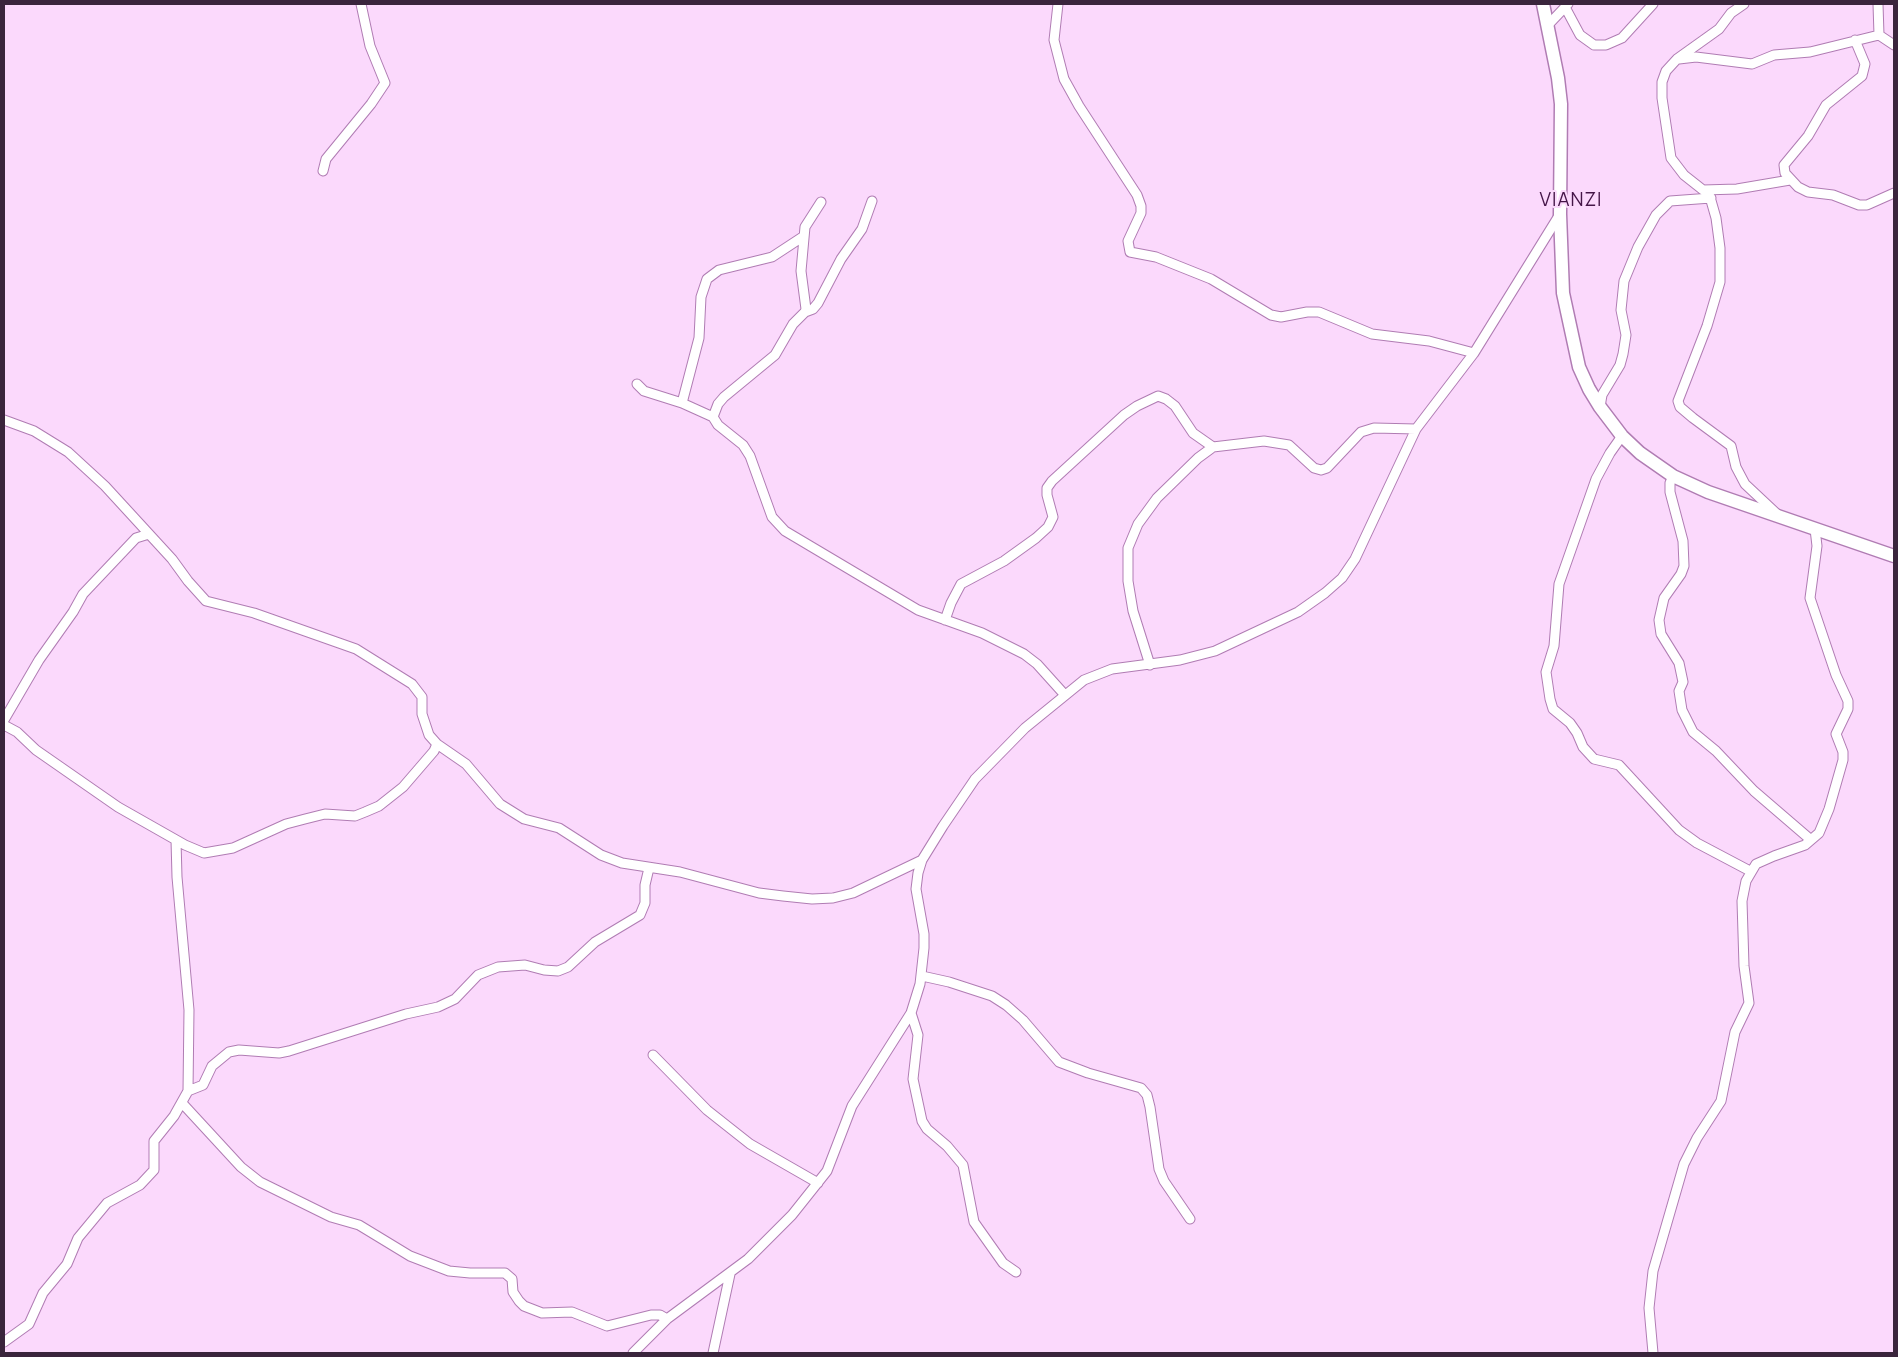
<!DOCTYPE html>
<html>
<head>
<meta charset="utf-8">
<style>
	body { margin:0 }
	#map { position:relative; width:1898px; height:1357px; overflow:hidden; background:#fbd9fc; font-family:Manrope,sans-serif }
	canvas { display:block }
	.frame { position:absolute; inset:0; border:5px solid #3a253c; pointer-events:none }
</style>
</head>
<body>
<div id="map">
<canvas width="1898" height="1357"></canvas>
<div class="frame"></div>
</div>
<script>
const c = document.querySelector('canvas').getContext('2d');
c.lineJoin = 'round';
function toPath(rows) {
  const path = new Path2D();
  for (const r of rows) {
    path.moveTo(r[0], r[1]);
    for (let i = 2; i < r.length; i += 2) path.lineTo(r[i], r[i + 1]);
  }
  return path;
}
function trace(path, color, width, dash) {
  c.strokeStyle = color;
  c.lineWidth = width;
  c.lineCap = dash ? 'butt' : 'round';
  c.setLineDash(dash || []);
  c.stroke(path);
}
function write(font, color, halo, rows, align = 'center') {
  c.font = font + ' Manrope,sans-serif';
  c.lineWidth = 4;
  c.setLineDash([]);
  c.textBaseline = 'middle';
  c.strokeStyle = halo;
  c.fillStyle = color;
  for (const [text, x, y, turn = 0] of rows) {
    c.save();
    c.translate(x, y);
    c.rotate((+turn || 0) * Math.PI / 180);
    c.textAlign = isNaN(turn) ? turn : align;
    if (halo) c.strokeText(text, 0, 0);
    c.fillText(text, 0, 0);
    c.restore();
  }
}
const street = toPath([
	[1058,4,1054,40,1064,79,1079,106,1137,195,1141,206,1141,213,1128,241,1130,252,1156,257,1211,279,1271,315,1281,317,1307,312,1319,312,1372,334,1429,341,1474,353],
	[1744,4,1731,13,1719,29,1677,59,1666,71,1662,82,1662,98,1671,158,1684,175,1703,190,1737,189,1790,180],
	[1878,4,1879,35,1894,45],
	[1565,7,1580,35,1594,45,1606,45,1622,38,1653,4],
	[1548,25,1568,4],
	[1855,40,1865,64,1862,76,1826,105,1808,136,1784,165,1785,173,1798,187,1808,192,1833,195,1859,205,1867,205,1894,193],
	[1679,59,1696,57,1752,64,1774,55,1810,52,1879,35],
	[323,171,326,159,371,104,385,83,370,46,361,4],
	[1708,190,1716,218,1720,248,1720,282,1707,326,1678,401,1680,407,1693,418,1731,446,1736,467,1745,484,1777,514],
	[821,202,805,227,801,271,806,309,805,312,793,324,775,355,724,397,718,404,713,417,718,425,743,445,750,456,772,517,785,531,918,610,982,633,1024,654,1037,664,1064,694],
	[805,312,813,309,818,303,841,259,862,229,872,201],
	[637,384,644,391,682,403,713,417],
	[682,403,699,338,701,297,707,279,719,270,772,257,804,236],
	[1600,407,1602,395,1620,365,1623,354,1626,335,1621,310,1624,281,1638,247,1656,215,1670,201,1711,198],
	[4,420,34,431,68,452,105,486,172,559,188,581,206,601,254,613,356,649,412,684,422,697,422,714,429,735,437,744,466,764,500,804,524,819,559,828,601,855,622,863,680,872,759,893,783,896,812,899,833,898,853,893,922,860],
	[1622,436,1610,453,1596,479,1559,584,1554,646,1546,672,1550,699,1553,709,1570,723,1577,733,1583,747,1594,759,1619,765,1679,830,1697,843,1750,871],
	[1673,476,1670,483,1670,492,1683,541,1684,566,1681,574,1664,598,1659,620,1661,634,1679,663,1683,682,1679,691,1682,710,1693,732,1716,751,1754,791,1811,840],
	[945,620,951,603,961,584,1004,561,1036,538,1048,527,1053,517,1047,495,1047,488,1052,481,1124,415,1137,406,1158,396,1166,399,1175,406,1193,433,1213,447],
	[1150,665,1133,611,1128,581,1128,548,1138,524,1157,498,1198,458,1213,447,1264,441,1289,445,1314,468,1321,470,1327,468,1361,432,1374,428,1416,429],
	[4,720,39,660,73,612,83,594,136,538,149,534],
	[4,725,17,732,36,750,118,807,185,845,204,853,233,848,286,824,305,819,325,814,355,816,365,812,379,806,403,787,434,751,437,744],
	[922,976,949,982,992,996,1006,1005,1023,1020,1059,1062,1088,1073,1141,1088,1147,1095,1150,1107,1159,1169,1164,1181,1190,1219],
	[911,1013,918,1035,913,1079,922,1121,927,1129,947,1146,963,1165,974,1222,1003,1263,1016,1272],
	[653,1055,707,1110,750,1144,818,1183],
	[188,1091,203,1085,212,1066,229,1052,239,1050,279,1053,289,1051,406,1014,438,1007,455,999,478,975,498,967,525,965,544,970,558,971,568,967,595,942,640,915,645,903,645,885,649,868],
	[182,1103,241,1167,260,1182,331,1217,359,1225,410,1256,449,1271,470,1273,505,1273,512,1279,513,1292,519,1301,524,1306,542,1313,572,1312,607,1326,651,1315,660,1315,667,1319],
	[4,1342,29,1324,43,1293,67,1264,78,1238,107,1203,140,1185,154,1170,154,1141,174,1116,188,1091,189,1010,177,877,176,840],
	[633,1353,667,1319,748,1259,792,1215,827,1171,852,1106,911,1013,920,984,924,948,924,934,916,889,918,873,922,860,943,826,975,779,1025,728,1084,680,1112,669,1180,660,1215,651,1298,612,1325,593,1342,578,1355,559,1416,429,1474,353,1560,214],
	[713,1353,730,1274],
	[1653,1353,1649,1308,1653,1271,1684,1164,1697,1138,1721,1101,1735,1032,1749,1003,1744,966,1742,901,1746,881,1756,864,1774,856,1805,845,1819,833,1829,809,1843,760,1843,752,1836,734,1848,709,1848,701,1836,675,1810,598,1817,546,1815,529]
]);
const secondary = toPath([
	[1543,4,1558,78,1561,104,1560,214,1563,293,1579,367,1589,389,1600,407,1622,436,1640,453,1673,476,1708,492,1894,556]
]);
trace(street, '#b07cb3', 11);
trace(secondary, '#b07cb3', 15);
trace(street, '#fff', 9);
trace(secondary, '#fff', 12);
c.letterSpacing = '1px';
write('19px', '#441547', '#fbd9fc', [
	["VIANZI",1571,201]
]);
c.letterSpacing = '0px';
</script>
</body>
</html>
